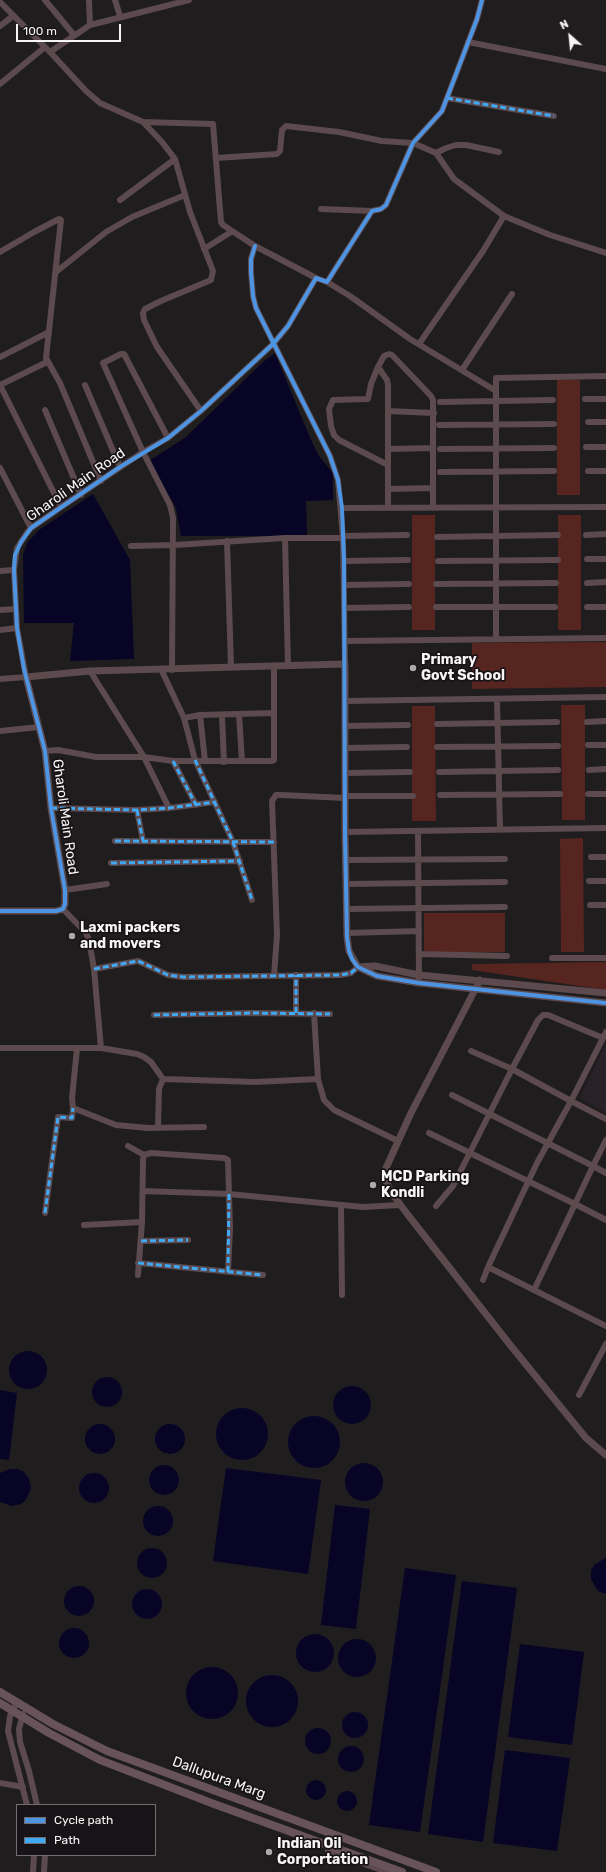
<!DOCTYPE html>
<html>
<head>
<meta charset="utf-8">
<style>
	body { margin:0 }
	#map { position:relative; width:606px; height:1872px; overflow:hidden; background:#1f1d1e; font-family:Rubik,sans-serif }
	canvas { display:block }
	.legend { position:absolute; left:16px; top:1804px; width:140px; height:52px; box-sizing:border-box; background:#171316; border:1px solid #716d70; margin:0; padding:5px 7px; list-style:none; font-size:12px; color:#f7f4f6 }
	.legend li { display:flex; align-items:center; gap:8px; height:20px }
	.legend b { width:20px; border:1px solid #716d70 }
	.north { position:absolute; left:550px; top:16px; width:40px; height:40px; -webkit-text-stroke:3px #171316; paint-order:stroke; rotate:333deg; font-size:11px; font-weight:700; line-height:16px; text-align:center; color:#f7f4f6 }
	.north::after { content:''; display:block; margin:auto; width:14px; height:18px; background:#f7f4f6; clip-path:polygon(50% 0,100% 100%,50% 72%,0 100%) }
	.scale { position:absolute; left:16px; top:24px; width:105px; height:18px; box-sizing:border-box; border:2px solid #f7f4f6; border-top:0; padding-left:5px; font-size:12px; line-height:14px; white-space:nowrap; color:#f7f4f6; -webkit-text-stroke:3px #171316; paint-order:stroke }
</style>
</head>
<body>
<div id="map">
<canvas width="606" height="1872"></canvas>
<ul class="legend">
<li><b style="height:5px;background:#4d94e3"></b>Cycle path</li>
<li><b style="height:5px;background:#3fa9f5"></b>Path</li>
</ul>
<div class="north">N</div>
<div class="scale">100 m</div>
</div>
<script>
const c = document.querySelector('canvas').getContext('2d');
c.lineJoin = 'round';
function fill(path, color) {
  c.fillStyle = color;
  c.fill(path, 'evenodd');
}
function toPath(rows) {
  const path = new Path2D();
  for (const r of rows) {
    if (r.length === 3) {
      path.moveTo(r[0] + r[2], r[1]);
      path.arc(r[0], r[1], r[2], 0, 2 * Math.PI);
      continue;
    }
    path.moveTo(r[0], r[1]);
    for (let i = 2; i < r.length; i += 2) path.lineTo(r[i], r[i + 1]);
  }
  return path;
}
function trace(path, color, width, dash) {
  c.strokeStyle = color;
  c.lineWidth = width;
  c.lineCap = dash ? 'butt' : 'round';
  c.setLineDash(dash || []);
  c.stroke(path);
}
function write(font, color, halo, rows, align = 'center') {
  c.font = font + ' Rubik,sans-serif';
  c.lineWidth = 3.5;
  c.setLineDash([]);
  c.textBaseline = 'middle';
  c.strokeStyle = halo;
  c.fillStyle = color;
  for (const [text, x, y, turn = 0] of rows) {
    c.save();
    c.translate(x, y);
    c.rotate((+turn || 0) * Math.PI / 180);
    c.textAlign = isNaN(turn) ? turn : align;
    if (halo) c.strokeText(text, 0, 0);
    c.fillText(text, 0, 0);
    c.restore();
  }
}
fill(toPath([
	[606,1044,606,1113,580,1098]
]), '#292128');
fill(toPath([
	[557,380,580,380,580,495,557,495],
	[412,515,435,515,435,630,412,630],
	[558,515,581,515,581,630,558,630],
	[606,642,606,687,472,689,472,643],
	[561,705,585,705,585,820,562,820],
	[412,706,435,706,436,821,412,821],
	[583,838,584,952,561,952,560,839],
	[424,913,505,913,505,952,424,953],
	[606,962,606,990,472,970,472,964]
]), '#562520');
fill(toPath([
	[275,353,311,440,319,456,333,473,333,500,306,501,307,536,181,536,176,508,149,461,186,437,263,362],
	[93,494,130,560,134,659,70,661,74,623,24,623,23,555,27,543,39,530],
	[28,1370,19],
	[107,1392,15],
	[352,1405,19],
	[0,1390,17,1393,9,1460,0,1459],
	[242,1434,26],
	[314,1442,26],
	[100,1439,15],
	[170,1439,15],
	[364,1482,19],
	[164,1480,15],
	[226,1468,321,1480,308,1574,213,1561],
	[10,1469,18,1469,24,1472,29,1479,31,1488,26,1500,21,1504,12,1506,0,1502,0,1473],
	[94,1488,15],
	[335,1505,370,1509,356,1629,321,1625],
	[158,1521,15],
	[152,1563,15],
	[606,1558,606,1594,598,1591,591,1579,591,1570,595,1564],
	[405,1568,456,1575,420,1832,369,1825],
	[462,1581,517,1588,483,1842,428,1834],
	[79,1601,15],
	[147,1604,15],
	[74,1643,15],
	[315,1653,19],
	[357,1658,19],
	[520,1644,584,1652,572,1745,508,1737],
	[212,1693,26],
	[272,1701,26],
	[355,1725,13],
	[318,1741,13],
	[351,1759,13],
	[505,1750,570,1758,557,1851,493,1843],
	[316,1790,10],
	[347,1801,10]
]), '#070426');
trace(toPath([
	[45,0,74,35],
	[89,0,90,25],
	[115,0,120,16],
	[0,2,50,52,86,91,100,103,143,122,213,124,221,222,223,225,255,246,316,278],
	[0,26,13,16],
	[468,42,606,69],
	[50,52,90,25,189,0],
	[0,84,45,47],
	[447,98,554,116],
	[143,122,162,142,175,159,190,212,213,271,211,280,161,301,145,309,143,313,144,320,157,347,201,411],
	[436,153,446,148,456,145,466,145,499,152],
	[216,158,277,154,280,151,282,130,286,126,339,132,382,141,413,143,436,153,454,179,504,216],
	[120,200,175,159],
	[321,209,372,211],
	[255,246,251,259,251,272,253,296,256,308,330,456,338,480,343,538,345,664],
	[204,249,231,232],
	[0,252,34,232,59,219,61,220,46,358,60,383,101,481],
	[56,272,106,232,132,217,185,195],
	[327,282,350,296,410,339,496,391],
	[419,344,483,251,504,216,550,235,606,253],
	[0,357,49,332],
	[378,367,387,380,388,385,388,508],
	[462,370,512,294],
	[0,385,61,507],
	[0,385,47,362],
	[85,385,120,467],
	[585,399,606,399],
	[440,402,553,400],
	[45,410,81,495],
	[388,411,434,413],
	[588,422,606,422],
	[439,425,554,424],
	[168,438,124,354,121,354,103,363,143,452,170,505,173,518,172,670],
	[586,447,606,447],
	[388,449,433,448],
	[440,449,554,448],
	[388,465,339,440,334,435,331,426,329,409,333,400,368,399,371,384,378,367,384,356,389,354,392,355,431,396,433,400,433,508],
	[0,468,31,528],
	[588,471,606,471],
	[440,472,554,471],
	[388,489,433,488],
	[342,508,606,507],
	[586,535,606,534],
	[343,536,407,535],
	[437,537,558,535],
	[285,538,288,666],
	[227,541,231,667],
	[131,546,174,545,285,538,343,538],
	[587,559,606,559],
	[344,561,408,560],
	[438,561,558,560],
	[0,571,14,570],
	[587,583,606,582],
	[436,584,556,583],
	[344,585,409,584],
	[436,607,555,607],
	[587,607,606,607],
	[344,608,409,607],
	[0,610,16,609],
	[0,630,17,628],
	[496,639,496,378,606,376],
	[345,641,606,638],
	[161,669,184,718,195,760,233,842,252,900],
	[90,671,144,757,169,808],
	[0,679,26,677,17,628,14,570,17,548,26,534,31,528,61,507,143,452,168,438,201,411,273,344,288,326,316,278,327,282,372,211,381,209,386,205,413,143,442,111,477,19,482,0],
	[497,699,500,830],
	[345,701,606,697],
	[239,714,242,761],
	[200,715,205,761],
	[222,715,224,762],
	[184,718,200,715,274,713],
	[587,722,606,721],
	[437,724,557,722],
	[345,726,408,725],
	[0,731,39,727],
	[588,745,606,745],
	[437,747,558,746],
	[345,748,407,747],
	[45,751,58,750,96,757,144,757,173,761,272,761,274,760,274,666],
	[173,761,196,805],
	[589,770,606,769],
	[439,772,558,770],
	[345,773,410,772],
	[588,794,606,794],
	[440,795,560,794],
	[345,796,413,796],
	[51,808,137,810,169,808,215,802],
	[137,810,143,841],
	[418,831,419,983],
	[345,832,606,828],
	[115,841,274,842],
	[591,857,606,857],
	[345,860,505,859],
	[111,863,240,861],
	[589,881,606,881],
	[346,884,505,882],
	[65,890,107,884],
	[590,905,606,905],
	[63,909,86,933,89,940,94,969,101,1048,137,1054,144,1057,151,1062,163,1079],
	[347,909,505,907],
	[347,933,419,931],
	[419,954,507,956],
	[552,958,606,958],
	[94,969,138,961,168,975,183,977,341,975,351,973,358,967],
	[274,976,277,935,272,801,276,795,281,795,345,798],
	[296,1013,296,975],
	[314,1013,318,1079,324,1100,334,1110,398,1141],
	[154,1015,250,1013,330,1014],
	[606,1032,571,1101,606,1119],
	[0,1048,101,1048],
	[77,1049,72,1098,73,1108,116,1125,148,1128,204,1127],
	[158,1127,159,1089,163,1079,255,1082,318,1079],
	[429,1133,575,1204,593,1166,452,1095],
	[606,1140,593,1166,606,1173],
	[128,1146,144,1155],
	[143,1191,229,1194,363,1207,400,1205],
	[341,1205,342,1295],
	[436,1206,453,1186,512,1069,471,1051],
	[45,1213,58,1117,72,1118,73,1108],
	[84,1225,142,1222],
	[141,1241,188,1240],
	[138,1263,263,1275],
	[488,1267,537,1163,571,1101,512,1069,538,1020,543,1015,548,1015,603,1038],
	[138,1275,142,1222,143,1160,144,1155,151,1153,224,1158,228,1160,230,1229,228,1272],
	[483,1280,488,1267,606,1326],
	[534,1290,575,1204,606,1220],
	[579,1395,606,1344],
	[17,1702,10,1716,8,1731,27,1805],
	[23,1714,19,1729,20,1742,29,1771,37,1805],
	[0,1783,23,1787],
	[329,1844,328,1851,387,1872],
	[33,1872,34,1855],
	[44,1872,45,1855]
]), '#5c4a4f', 6);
trace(toPath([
	[0,911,56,911,63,909,65,904,65,890,51,808,45,751,26,677,90,671,345,664,345,832,347,937,349,951,358,967,377,976,419,983,606,1003],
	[358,967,375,966,419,975,606,993],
	[480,980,411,1113,386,1168,386,1181,391,1192,408,1215,511,1346,586,1438,606,1455]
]), '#5c4a4f', 7);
trace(toPath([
	[0,1692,53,1724,107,1751,436,1872],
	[0,1703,49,1733,100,1760,214,1804,402,1872]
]), '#69535a', 8);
trace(toPath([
	[447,98,554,116],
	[195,760,233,842,252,900],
	[173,761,196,805],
	[51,808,137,810,169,808,215,802],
	[137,810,143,841],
	[115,841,274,842],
	[111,863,240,861],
	[94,969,138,961,168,975,183,977,341,975,351,973,358,967],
	[296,1013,296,975],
	[154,1015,250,1013,330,1014],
	[45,1213,58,1117,72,1118,73,1108],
	[141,1241,188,1240],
	[138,1263,263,1275],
	[228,1272,229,1194]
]), '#3fa9f5', 3, [6, 3]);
trace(toPath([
	[255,246,251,259,251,272,253,296,256,308,330,456,338,480,342,508,344,561,345,832,347,937,349,951,352,959,358,967,377,976,419,983,606,1003],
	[0,911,56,911,63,909,65,904,65,890,51,808,45,751,24,669,17,628,14,570,15,555,21,542,31,528,120,467,168,438,201,411,273,344,288,326,316,278,327,282,372,211,381,209,386,205,413,143,442,111,477,19,482,0]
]), '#4d94e3', 4);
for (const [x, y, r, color] of [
	[413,668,4,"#aba9aa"],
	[72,936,4,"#aba9aa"],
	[373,1185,4,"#aba9aa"],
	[269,1852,4,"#aba9aa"]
]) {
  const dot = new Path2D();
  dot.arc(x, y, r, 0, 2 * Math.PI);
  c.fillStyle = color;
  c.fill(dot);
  trace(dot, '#171316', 1.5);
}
write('14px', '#f7f4f6', '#171316', [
	["Gharoli Main Road",76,485,-35],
	["Gharoli Main Road",65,817,82],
	["Dallupura Marg",219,1778,20]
]);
write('bold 14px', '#f7f4f6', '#171316', [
	["Primary",421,660],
	["Govt School",421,676],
	["Laxmi packers",80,928],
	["and movers",80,944],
	["MCD Parking",381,1177],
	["Kondli",381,1193],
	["Indian Oil",277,1844],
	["Corportation",277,1860]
], 'left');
</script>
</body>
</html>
